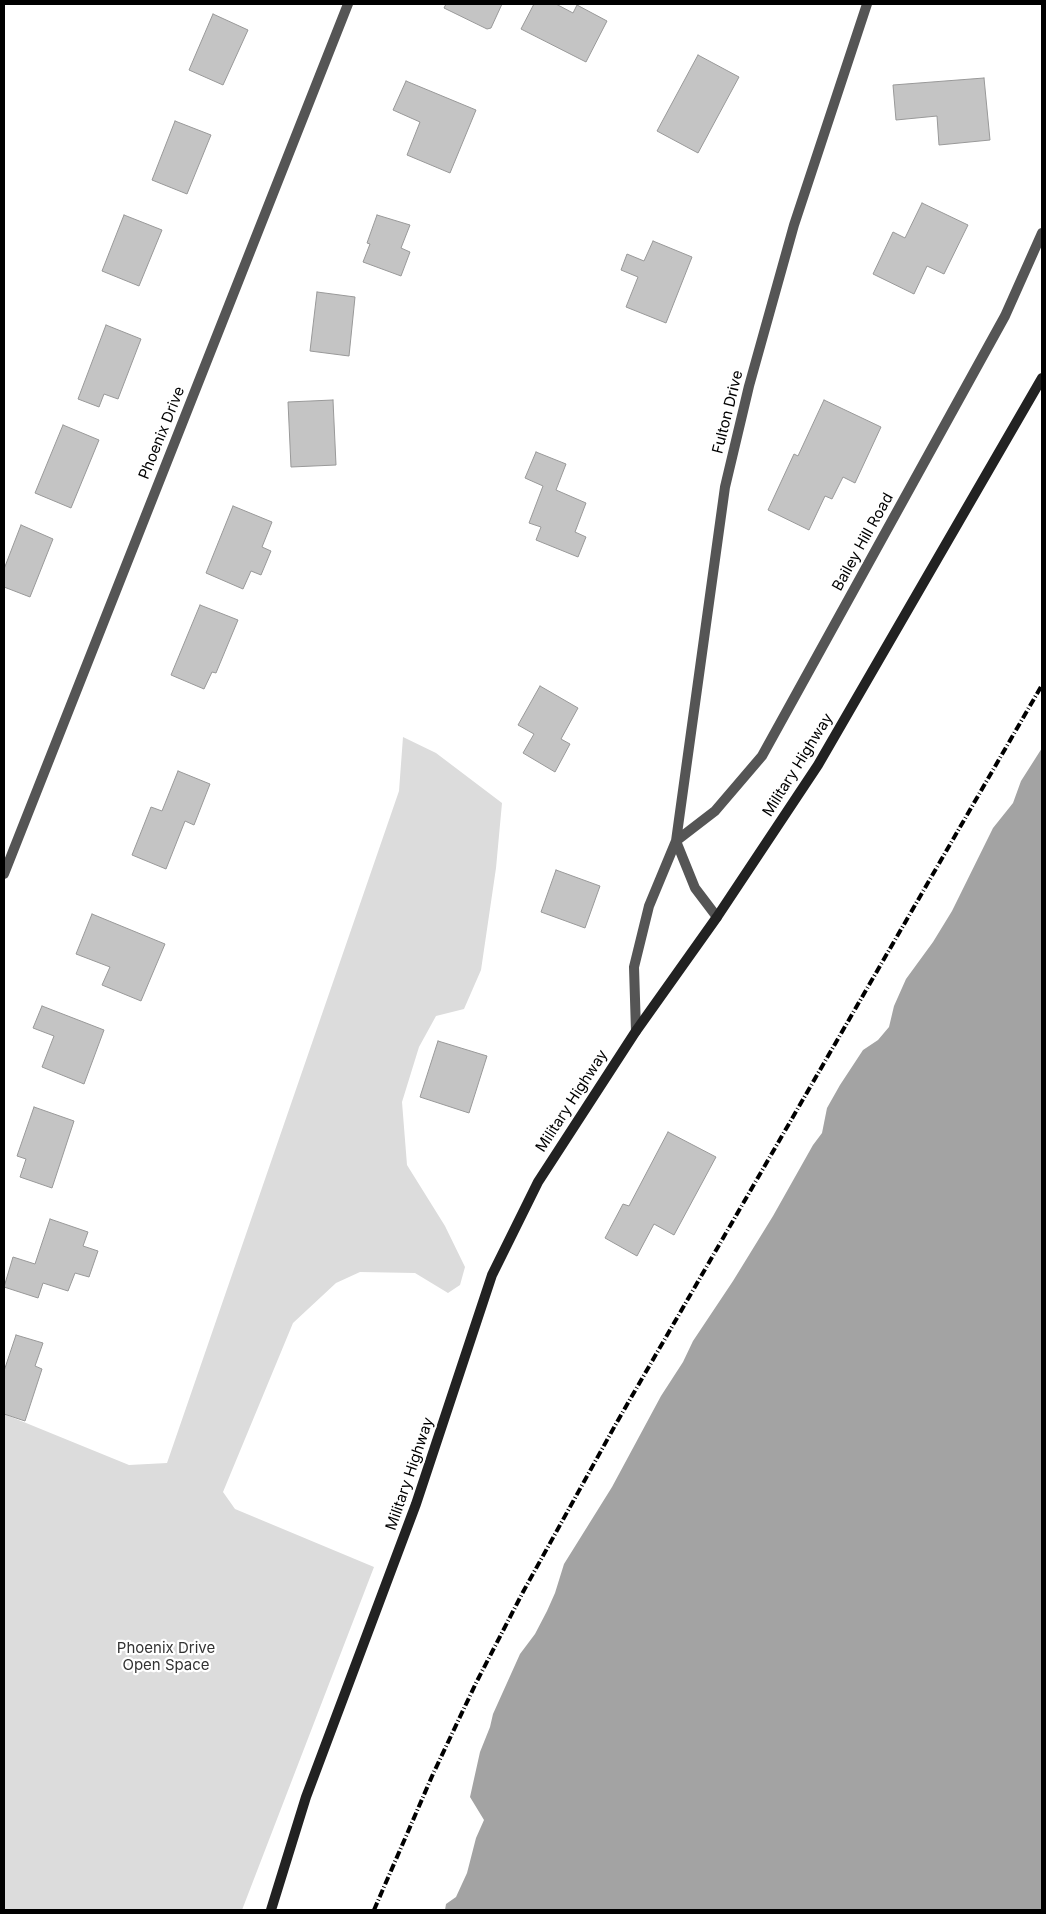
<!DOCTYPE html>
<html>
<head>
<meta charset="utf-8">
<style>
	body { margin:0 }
	#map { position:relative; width:1046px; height:1914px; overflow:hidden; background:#fff; font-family:Inter,sans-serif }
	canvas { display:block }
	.frame { position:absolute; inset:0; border:5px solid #000; pointer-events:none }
</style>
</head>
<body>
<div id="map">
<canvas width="1046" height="1914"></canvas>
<div class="frame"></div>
</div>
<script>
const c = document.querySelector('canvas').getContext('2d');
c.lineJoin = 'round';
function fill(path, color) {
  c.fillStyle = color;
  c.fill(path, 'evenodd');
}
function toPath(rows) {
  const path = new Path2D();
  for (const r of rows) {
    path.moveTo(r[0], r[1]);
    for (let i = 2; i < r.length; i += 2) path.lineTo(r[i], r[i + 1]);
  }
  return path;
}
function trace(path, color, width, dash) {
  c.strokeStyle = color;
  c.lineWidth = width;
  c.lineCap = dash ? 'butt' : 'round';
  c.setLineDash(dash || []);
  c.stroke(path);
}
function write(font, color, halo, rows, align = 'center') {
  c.font = font + ' Inter,sans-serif';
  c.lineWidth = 4.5;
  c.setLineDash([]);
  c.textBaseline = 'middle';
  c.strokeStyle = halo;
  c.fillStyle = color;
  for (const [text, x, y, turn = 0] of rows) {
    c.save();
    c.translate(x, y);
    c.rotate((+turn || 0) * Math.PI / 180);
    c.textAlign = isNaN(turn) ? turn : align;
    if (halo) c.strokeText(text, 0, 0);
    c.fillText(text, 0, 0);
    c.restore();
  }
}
fill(toPath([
	[403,737,436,753,502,803,496,868,481,970,464,1009,436,1016,419,1047,402,1102,407,1165,445,1226,465,1267,460,1285,448,1293,415,1273,360,1272,336,1283,293,1323,223,1492,235,1509,374,1567,242,1910,4,1910,4,1414,129,1465,167,1463,399,791]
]), '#dcdcdc');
fill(toPath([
	[1042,748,1042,1910,445,1910,446,1904,456,1897,467,1873,476,1838,484,1820,470,1797,480,1752,490,1727,493,1714,520,1654,535,1634,547,1611,555,1593,564,1564,612,1487,661,1396,683,1362,693,1341,733,1281,773,1216,813,1145,822,1133,827,1108,840,1085,863,1050,878,1040,889,1027,894,1006,906,979,933,942,952,911,993,828,1013,803,1021,781]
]), '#a3a3a3');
const building = toPath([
	[446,4,502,4,491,28,487,29,444,8,446,4],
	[534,4,556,4,573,13,577,5,607,21,586,62,521,29,534,4],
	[213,14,248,30,223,85,189,70,213,14],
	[698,55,739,77,698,153,657,131,698,55],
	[984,78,990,140,939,145,937,116,896,120,893,85,984,78],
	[406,81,476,110,450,173,407,155,420,122,393,110,406,81],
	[175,121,211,135,187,194,152,180,175,121],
	[922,203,968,225,944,274,927,266,914,294,873,274,893,232,905,238,922,203],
	[124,215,162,230,139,286,102,271,124,215],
	[377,215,410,225,401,248,410,252,401,276,363,262,370,244,367,243,377,215],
	[653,241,692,257,666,323,626,307,638,277,621,270,627,254,644,261,653,241],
	[317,292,355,297,349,356,310,351,317,292],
	[106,325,141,339,118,399,104,394,99,407,78,399,106,325],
	[333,400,336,465,291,467,288,402,333,400],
	[824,400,881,427,855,483,843,477,832,499,825,496,809,530,768,510,794,454,798,456,824,400],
	[63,425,99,440,71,508,35,493,63,425],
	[536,452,566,464,556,490,586,503,575,532,586,537,578,557,536,540,541,527,529,523,543,486,525,478,536,452],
	[233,506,272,522,262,547,271,551,261,575,251,571,243,589,206,573,233,506],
	[21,525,53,539,30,597,4,587,4,569,21,525],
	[200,605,238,620,216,673,212,672,204,689,171,675,200,605],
	[540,686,578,708,561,739,570,744,555,772,523,753,534,734,518,725,540,686],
	[178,771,210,784,194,825,185,821,166,869,132,855,151,807,162,811,178,771],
	[556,870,600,886,585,928,541,912,556,870],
	[92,914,165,944,141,1001,102,985,110,967,76,954,92,914],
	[42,1006,104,1030,84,1084,42,1067,54,1036,33,1028,42,1006],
	[438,1041,487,1056,469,1113,420,1097,438,1041],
	[34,1107,74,1121,52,1188,20,1177,26,1159,17,1156,34,1107],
	[668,1132,716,1157,674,1235,654,1224,637,1256,605,1238,623,1204,629,1206,668,1132],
	[50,1219,88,1232,83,1246,98,1251,89,1277,75,1273,68,1291,43,1283,38,1298,4,1287,13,1257,35,1264,50,1219],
	[16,1335,43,1343,35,1366,42,1369,25,1421,4,1414,4,1371,16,1335]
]);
fill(building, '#c4c4c4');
trace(building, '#999', 1);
trace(toPath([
	[676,841,715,811,762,756,1005,316,1042,233],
	[676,841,695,888,717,917],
	[4,874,348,4],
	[636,1031,634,967,649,906,676,841,725,487,749,386,794,225,867,4]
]), '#555', 10);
trace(toPath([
	[271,1910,306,1797,416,1504,492,1275,538,1182,636,1031,717,917,818,765,1042,378]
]), '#222', 10);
trace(toPath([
	[374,1910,433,1774,476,1683,523,1592,617,1422,1042,685]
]), '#000', 4, [8, 2.5, 1, 2.5]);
write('15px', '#000', '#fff', [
	["Fulton Drive",728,412,-76],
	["Phoenix Drive",162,433,-68],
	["Bailey Hill Road",863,542,-61],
	["Military Highway",798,765,-58],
	["Military Highway",572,1101,-57],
	["Military Highway",410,1474,-71]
]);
write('15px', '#333', '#fff', [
	["Phoenix Drive",166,1648],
	["Open Space",166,1665]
]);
</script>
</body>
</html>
